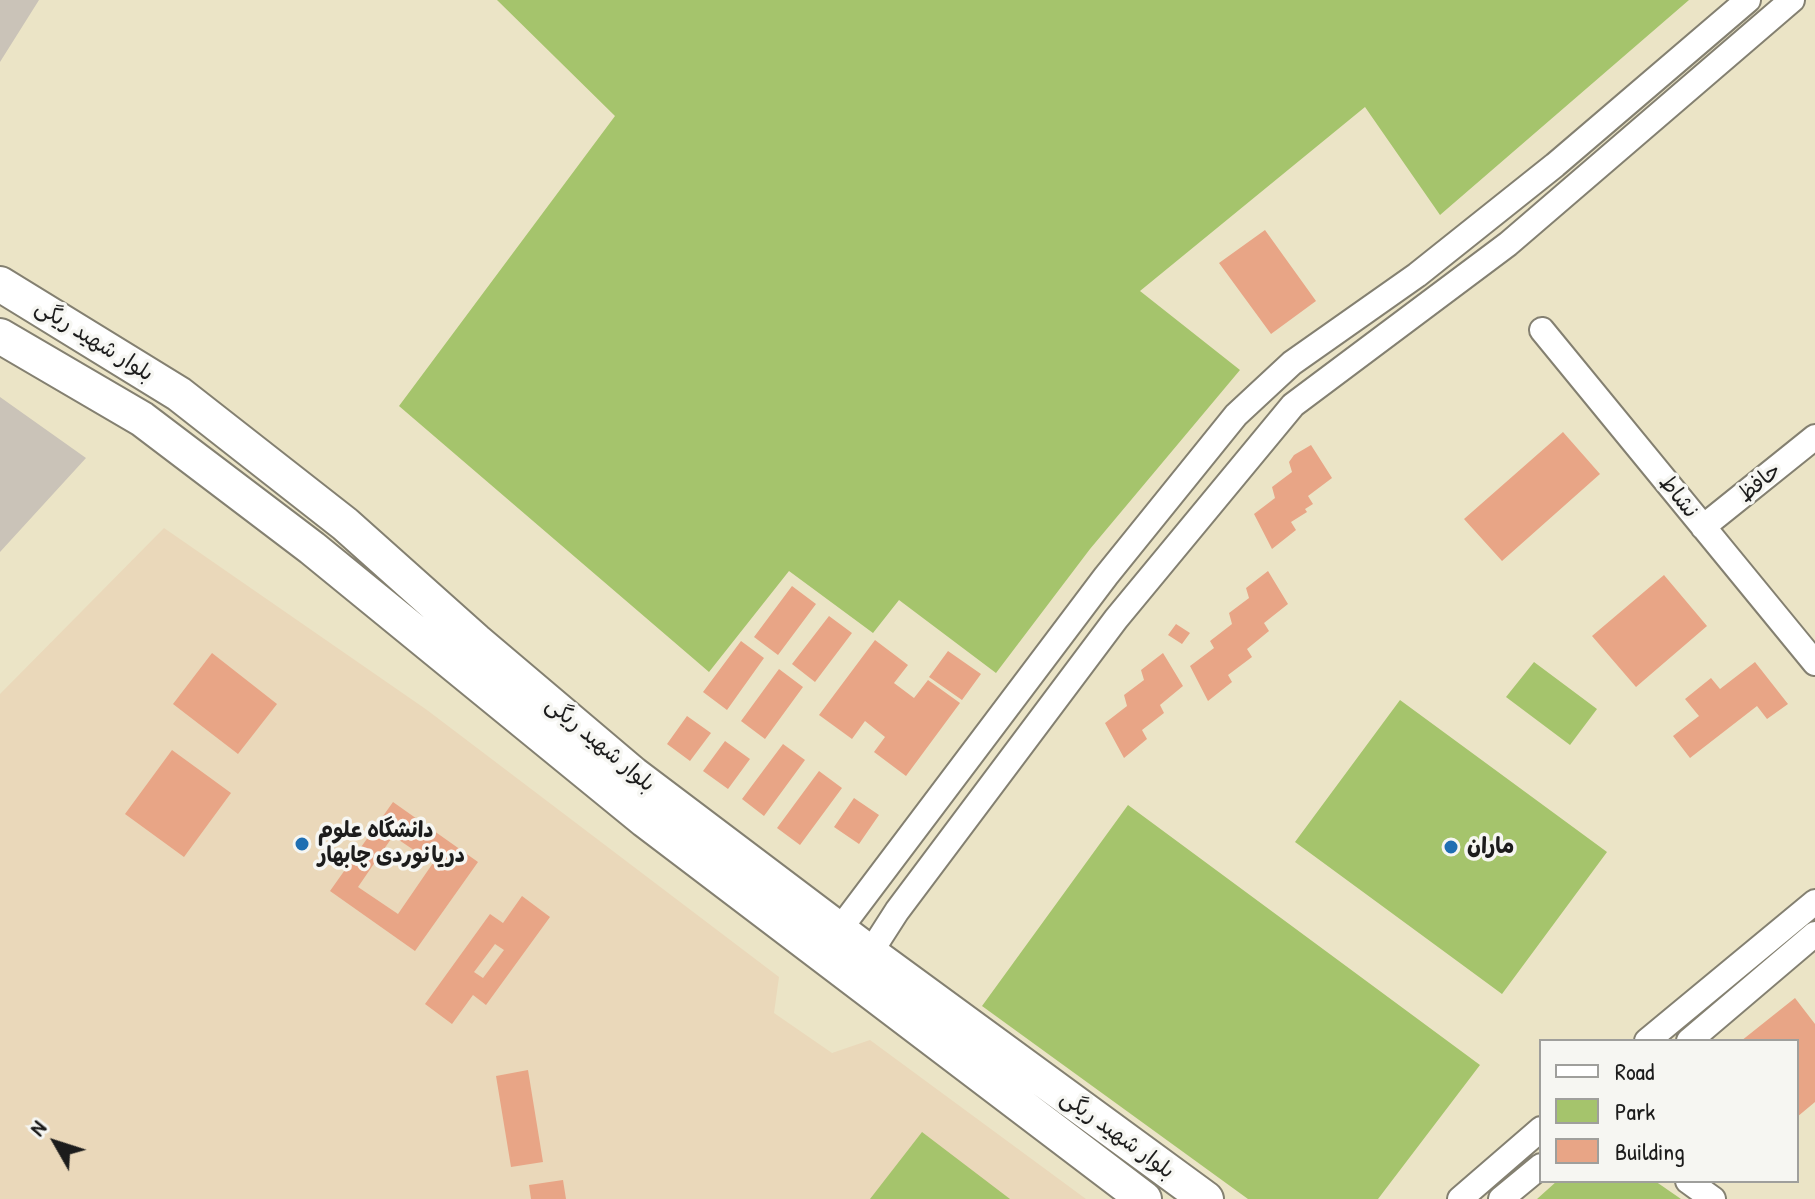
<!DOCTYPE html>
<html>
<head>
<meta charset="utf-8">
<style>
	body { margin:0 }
	#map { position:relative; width:1815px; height:1199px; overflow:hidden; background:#ebe4c6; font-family:"Patrick Hand",sans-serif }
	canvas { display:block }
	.legend { position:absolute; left:1539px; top:1039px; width:260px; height:144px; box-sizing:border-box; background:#f6f6f2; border:2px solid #9f9f9c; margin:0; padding:10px 14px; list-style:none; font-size:24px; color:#1c1c1c }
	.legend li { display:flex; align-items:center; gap:16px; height:40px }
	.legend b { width:40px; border:2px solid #9f9f9c }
	.north { position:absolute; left:16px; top:1103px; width:80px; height:80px; -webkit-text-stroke:6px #f6f6f2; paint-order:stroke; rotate:309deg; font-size:22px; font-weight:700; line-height:32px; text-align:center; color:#1c1c1c }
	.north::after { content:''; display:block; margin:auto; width:28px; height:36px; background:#1c1c1c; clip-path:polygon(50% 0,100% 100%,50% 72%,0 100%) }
</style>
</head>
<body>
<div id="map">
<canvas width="1815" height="1199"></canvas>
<ul class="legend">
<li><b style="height:10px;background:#fff"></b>Road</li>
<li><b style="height:22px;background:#a5c46c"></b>Park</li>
<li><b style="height:22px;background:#e8a586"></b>Building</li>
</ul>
<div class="north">N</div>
</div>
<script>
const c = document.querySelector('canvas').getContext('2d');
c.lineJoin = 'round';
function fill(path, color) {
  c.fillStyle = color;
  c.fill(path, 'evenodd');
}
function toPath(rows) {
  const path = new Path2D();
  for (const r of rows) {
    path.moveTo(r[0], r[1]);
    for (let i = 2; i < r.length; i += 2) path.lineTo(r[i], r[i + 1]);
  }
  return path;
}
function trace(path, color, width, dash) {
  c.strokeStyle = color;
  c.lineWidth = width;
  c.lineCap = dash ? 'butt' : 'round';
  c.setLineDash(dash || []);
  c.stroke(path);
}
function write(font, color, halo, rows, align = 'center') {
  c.font = font + ' "Patrick Hand","Playpen Sans Arabic",sans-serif';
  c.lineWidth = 7;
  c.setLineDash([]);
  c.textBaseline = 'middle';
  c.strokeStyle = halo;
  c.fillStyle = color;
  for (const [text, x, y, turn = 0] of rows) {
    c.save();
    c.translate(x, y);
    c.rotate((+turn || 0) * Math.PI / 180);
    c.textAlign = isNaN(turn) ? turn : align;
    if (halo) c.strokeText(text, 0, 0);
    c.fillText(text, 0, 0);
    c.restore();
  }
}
fill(toPath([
	[164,528,427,710,779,977,774,1013,832,1053,870,1040,1086,1199,0,1199,0,694]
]), '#ead8ba');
fill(toPath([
	[0,0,39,0,0,62],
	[0,397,86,458,0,552]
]), '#cac3b8');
fill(toPath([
	[497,0,1689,0,1440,215,1365,107,1140,291,1240,370,1090,549,996,673,899,600,873,633,789,571,709,672,399,406,615,116],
	[1534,662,1597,709,1570,745,1506,697],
	[1400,700,1607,852,1502,994,1295,842],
	[1128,805,1480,1065,1378,1199,1248,1199,982,1006],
	[922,1132,1010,1199,870,1199],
	[1557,1181,1655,1181,1681,1199,1537,1199]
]), '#a5c46c');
fill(toPath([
	[1265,230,1316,301,1271,334,1219,263],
	[1563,432,1600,474,1502,561,1464,519],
	[1311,445,1332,478,1308,496,1313,504,1305,509,1307,512,1291,522,1296,530,1272,549,1254,514,1275,498,1272,487,1292,472,1289,462,1294,455],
	[1268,571,1288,604,1264,623,1269,631,1247,649,1252,657,1228,675,1232,682,1208,701,1190,666,1214,648,1210,641,1232,624,1229,613,1249,598,1246,588],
	[1664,575,1707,626,1636,687,1592,636],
	[792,586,816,604,778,655,754,637],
	[829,616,852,633,815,682,792,664],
	[1176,624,1190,633,1182,644,1168,635],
	[875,640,908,665,894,683,914,698,928,680,960,703,906,776,874,752,885,737,865,721,852,739,819,715],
	[741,641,764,658,727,710,703,692],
	[948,651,981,674,962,700,929,677],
	[212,653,277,704,238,754,173,704],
	[1163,653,1183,686,1160,705,1164,713,1142,730,1147,739,1124,758,1105,723,1127,706,1124,695,1144,680,1141,670],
	[1755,662,1788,704,1767,719,1757,706,1690,758,1673,736,1699,716,1685,699,1711,678,1720,689],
	[779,669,803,687,765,739,741,721],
	[687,716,711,733,690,761,667,744],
	[725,741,750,759,728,789,703,771],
	[783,744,805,760,764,816,742,799],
	[172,750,231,793,184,857,125,814],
	[819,771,842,788,800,845,777,828],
	[854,798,879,815,859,844,834,827],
	[393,802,478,862,415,951,330,891],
	[393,836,433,863,398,914,358,887],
	[522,896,550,917,486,1005,473,995,452,1024,425,1004,490,914,503,923],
	[495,944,504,950,483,978,474,972],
	[1795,998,1815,1024,1815,1102,1797,1117,1797,1041,1741,1041],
	[528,1070,543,1162,511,1167,496,1076],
	[563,1180,566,1199,531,1199,529,1185]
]), '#e8a586');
const minor = toPath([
	[1542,330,1815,663],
	[1703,527,1815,437],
	[839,930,1106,576,1236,415,1292,363,1417,275,1555,165,1748,0],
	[870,953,897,911,1116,619,1293,405,1508,244,1792,0],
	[1647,1041,1815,902],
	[1689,1041,1815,934],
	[1688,1181,1713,1199],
	[1460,1199,1541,1129],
	[1501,1199,1541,1166]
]);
const highway = toPath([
	[0,284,179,394,345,524,476,641,633,774,870,953,1206,1199],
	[0,336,142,419,312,548,645,820,1144,1199]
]);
trace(minor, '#848071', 28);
trace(highway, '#848071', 38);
trace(minor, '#fff', 24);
trace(highway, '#fff', 34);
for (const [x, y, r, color] of [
	[302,844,8,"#1f6fb2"],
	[1451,847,8,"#1f6fb2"]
]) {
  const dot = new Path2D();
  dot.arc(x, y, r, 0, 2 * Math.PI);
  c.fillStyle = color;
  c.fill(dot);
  trace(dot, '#f6f6f2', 3);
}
write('22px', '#1c1c1c', '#f6f6f2', [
	["بلوار شهید ریگی",94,341,32],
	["حافظ",1760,483,-40],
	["نشاط",1678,497,51],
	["بلوار شهید ریگی",600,745,40],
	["بلوار شهید ریگی",1117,1135,36]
]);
write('bold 22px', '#1c1c1c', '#f6f6f2', [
	["دانشگاه علوم",318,831],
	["دریانوردی چابهار",318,856],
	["ماران",1467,847]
], 'left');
</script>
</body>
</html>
